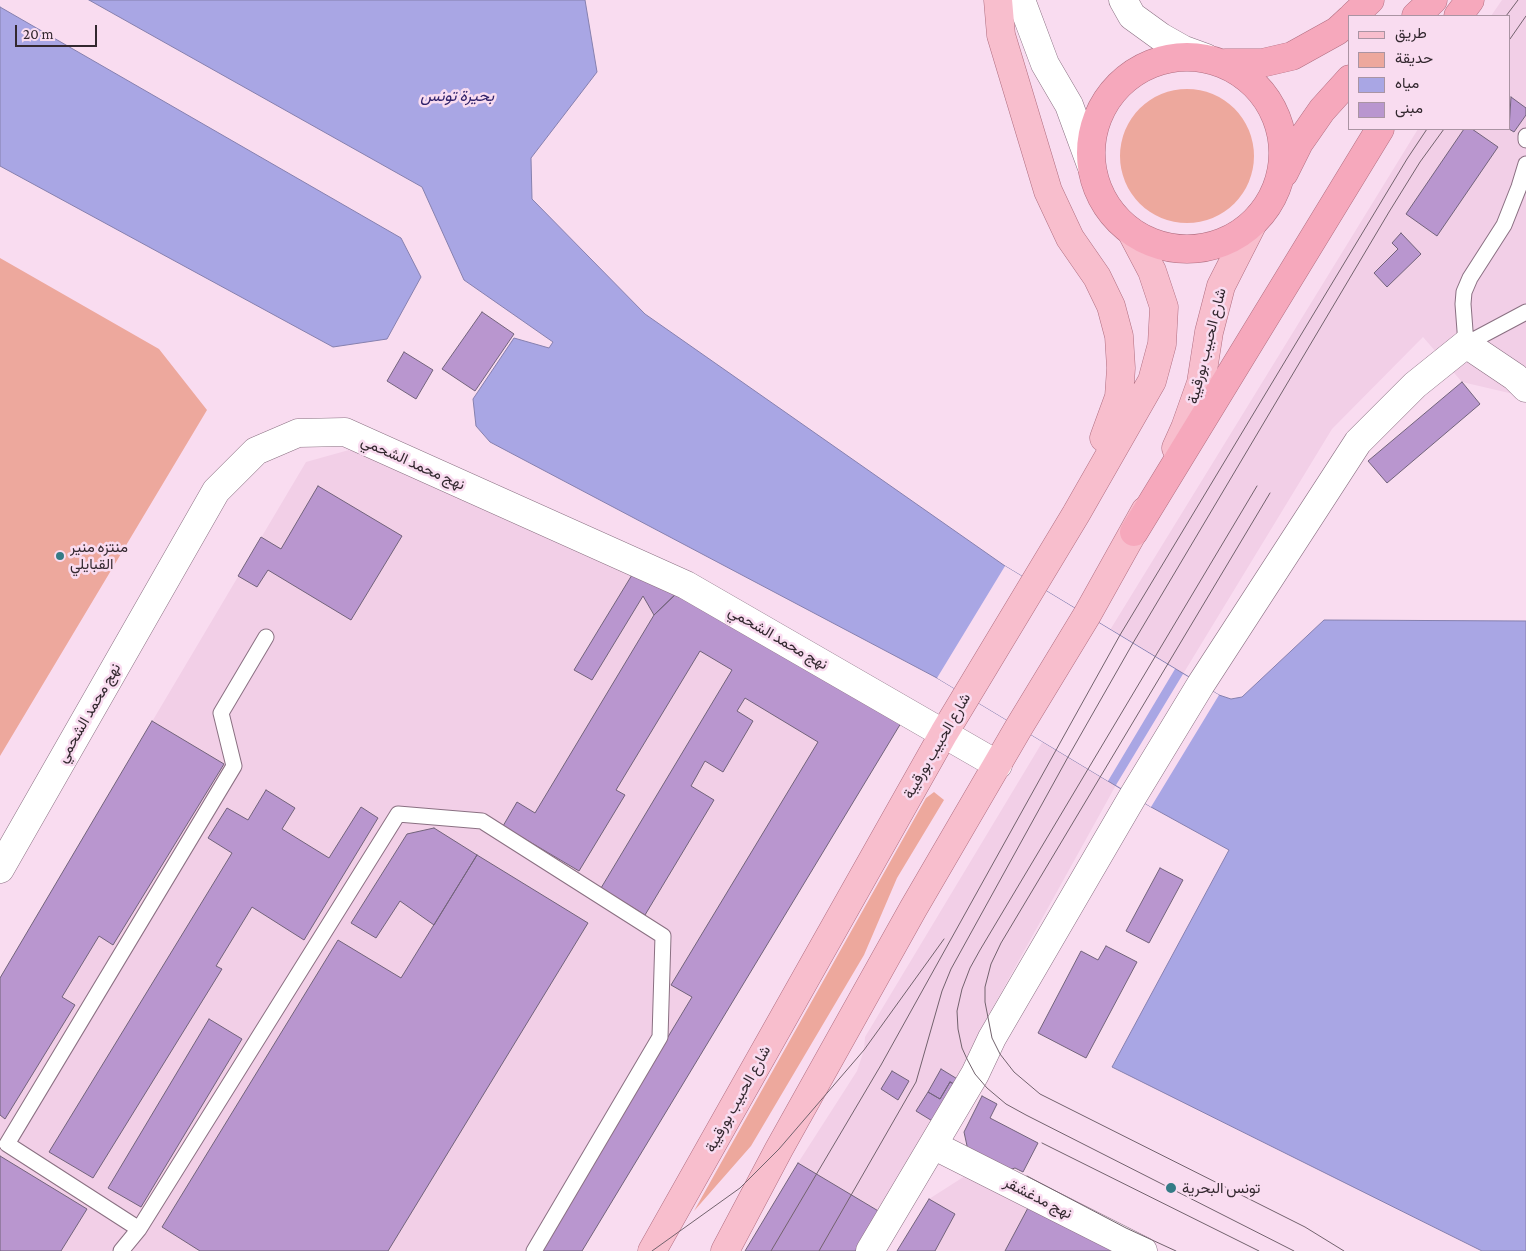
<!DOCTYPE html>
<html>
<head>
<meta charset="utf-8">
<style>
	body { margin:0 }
	#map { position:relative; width:1526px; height:1251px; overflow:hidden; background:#f9dcf0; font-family:"Crimson Pro",Vazirmatn,serif }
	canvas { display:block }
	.legend { position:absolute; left:1348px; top:15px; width:162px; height:115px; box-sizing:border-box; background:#f9dcf0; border:1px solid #aa94a3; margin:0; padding:6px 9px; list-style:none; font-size:15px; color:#33282f }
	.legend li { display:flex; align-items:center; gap:10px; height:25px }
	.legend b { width:25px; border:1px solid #aa94a3 }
	.scale { position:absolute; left:15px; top:25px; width:82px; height:22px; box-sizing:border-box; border:2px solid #33282f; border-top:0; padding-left:6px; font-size:15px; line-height:18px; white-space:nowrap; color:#33282f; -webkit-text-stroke:4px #f9dcf0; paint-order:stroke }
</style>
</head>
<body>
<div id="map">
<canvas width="1526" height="1251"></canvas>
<ul class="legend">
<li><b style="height:6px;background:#f8becd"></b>طريق</li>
<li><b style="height:14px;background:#eda89d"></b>حديقة</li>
<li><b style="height:14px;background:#a9a6e4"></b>مياه</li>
<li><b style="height:14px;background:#b996cf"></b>مبنى</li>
</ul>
<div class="scale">20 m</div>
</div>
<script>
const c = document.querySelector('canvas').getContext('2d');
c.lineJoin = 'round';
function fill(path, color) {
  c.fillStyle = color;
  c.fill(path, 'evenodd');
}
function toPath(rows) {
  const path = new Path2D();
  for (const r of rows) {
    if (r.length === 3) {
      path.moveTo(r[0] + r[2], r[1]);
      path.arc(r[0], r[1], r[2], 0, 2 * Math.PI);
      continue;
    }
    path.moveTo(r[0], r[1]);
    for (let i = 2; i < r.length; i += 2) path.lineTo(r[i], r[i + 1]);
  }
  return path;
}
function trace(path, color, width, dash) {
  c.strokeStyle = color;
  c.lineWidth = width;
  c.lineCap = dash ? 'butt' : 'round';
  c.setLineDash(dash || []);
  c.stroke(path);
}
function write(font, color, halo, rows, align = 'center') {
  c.font = font + ' "Crimson Pro",Vazirmatn,serif';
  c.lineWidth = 5;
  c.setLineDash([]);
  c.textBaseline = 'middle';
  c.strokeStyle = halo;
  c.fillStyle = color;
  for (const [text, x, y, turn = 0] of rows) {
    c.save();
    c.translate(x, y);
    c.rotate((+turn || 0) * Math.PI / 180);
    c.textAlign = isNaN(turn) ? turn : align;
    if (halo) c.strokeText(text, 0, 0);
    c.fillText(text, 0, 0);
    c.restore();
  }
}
fill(toPath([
	[1502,0,1526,0,1526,399,1522,396,1462,382,1423,337,1332,429,1183,674,1110,630,1418,129,1510,129,1510,16,1491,16],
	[349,450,393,462,635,570,901,723,582,1251,0,1251,0,978,306,462],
	[1043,741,1116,785,987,1018,967,1059,959,1080,856,1251,745,1251,798,1163,857,1071,864,1050,865,1037],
	[965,1176,1116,1251,897,1251,929,1199]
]), '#f2cfe7');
fill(toPath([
	[1187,156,67],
	[0,258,159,349,207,410,0,756],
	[934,792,944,800,897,878,864,955,751,1146,694,1211,926,798]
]), '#eda89d');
const water = toPath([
	[89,0,585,0,597,72,531,158,532,199,645,314,1005,566,1219,695,1231,699,1242,697,1324,620,1526,621,1526,1251,1482,1251,1112,1067,1229,850,1151,807,937,678,490,442,476,426,473,399,514,338,549,348,553,342,464,280,422,187,89,0],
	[0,7,401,238,421,277,387,339,333,347,0,166,0,7]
]);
fill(water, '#a9a6e4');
trace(water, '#8680ae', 1);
fill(toPath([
	[1005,566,1175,669,1108,781,937,678],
	[1183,674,1219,695,1151,807,1116,785]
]), '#f9dcf0');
const building = toPath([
	[1511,97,1526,108,1526,115,1514,132,1509,129,1511,97],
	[1464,129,1472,129,1498,147,1437,236,1406,214,1464,129],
	[1401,233,1421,254,1387,287,1374,273,1398,249,1392,243,1401,233],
	[482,312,514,334,475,391,442,369,482,312],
	[404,352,433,370,416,399,387,381,404,352],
	[1462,382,1480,404,1387,483,1368,461,1462,382],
	[318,486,402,536,351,620,268,570,257,587,238,576,261,537,281,549,318,486],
	[635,570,680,590,654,615,643,596,592,680,574,670,635,570],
	[680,590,901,723,582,1251,539,1251,692,997,671,985,818,742,745,698,737,711,753,721,723,772,705,761,691,786,714,800,645,915,601,888,732,670,700,651,616,790,625,795,579,871,503,826,517,802,535,813,654,615,680,590],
	[152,721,224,764,113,945,99,936,62,997,75,1005,5,1119,0,1115,0,978,152,721],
	[266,790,295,808,282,829,329,858,361,807,378,818,304,940,252,907,216,966,222,969,93,1178,49,1152,232,853,208,838,227,808,248,820,266,790],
	[434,828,477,855,434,925,400,901,376,938,351,923,407,834,434,828],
	[477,855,588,923,388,1251,200,1251,162,1227,338,940,401,978,477,855],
	[1160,868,1183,880,1149,943,1126,931,1160,868],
	[1106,946,1137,962,1086,1058,1038,1033,1081,951,1098,960,1106,946],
	[209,1019,242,1039,141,1207,108,1188,209,1019],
	[941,1069,959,1080,956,1085,950,1082,940,1099,928,1092,941,1069],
	[892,1071,909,1081,898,1100,881,1089,892,1071],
	[950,1082,956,1085,934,1122,916,1111,928,1092,940,1099,950,1082],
	[982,1096,997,1104,990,1118,1038,1143,1023,1172,1015,1168,1003,1172,969,1155,964,1132,982,1096],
	[0,1156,87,1209,61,1251,0,1251,0,1156],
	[798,1163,880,1212,856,1251,745,1251,798,1163],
	[929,1199,955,1214,935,1251,897,1251,929,1199],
	[1029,1206,1116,1251,1005,1251,1029,1206]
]);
fill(building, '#b996cf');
trace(building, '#72637b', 1);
const service = toPath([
	[1526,136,1526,140],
	[1526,164,1519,187,1504,225,1470,278,1464,292,1463,304,1466,344,1526,312],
	[139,1229,7,1144,234,766,221,713,266,637],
	[121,1251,139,1229,398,814,482,821,663,936,660,1037,534,1251]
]);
const minor = toPath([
	[0,869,216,491,256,451,298,433,345,432,686,585,998,765],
	[933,1145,1143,1251],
	[870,1251,975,1074,992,1038,1133,796,1201,684,1358,442,1415,385,1466,344,1515,377,1526,388]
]);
const secondary = toPath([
	[1021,0,1045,64,1069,105,1091,165],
	[1123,0,1132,16,1161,37,1184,50,1206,58]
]);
const primary = toPath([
	[998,0,1001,35,1048,191,1070,238,1097,277,1111,306,1119,336,1121,368,1119,397,1104,438],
	[1176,448,1185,428,1201,383,1209,332,1221,286,1252,225],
	[652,1251,944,733,1076,514,1152,381,1162,344,1164,307,1152,271,1132,233],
	[725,1251,779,1149,913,909,1019,727,1087,615,1145,511]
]);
const trunk = toPath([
	[1353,16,1370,0],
	[1416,16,1433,0],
	[1458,16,1470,0],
	[1187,153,96],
	[1225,63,1262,63,1292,56,1337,31,1350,19],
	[1284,173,1299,143,1322,110,1350,79],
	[1134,532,1380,129]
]);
trace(service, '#8a7082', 17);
trace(minor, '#8a7082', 29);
trace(secondary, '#8a7082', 29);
trace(primary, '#b06e80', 29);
trace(trunk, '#b06e80', 29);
trace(service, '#fff', 15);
trace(minor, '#fff', 28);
trace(secondary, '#fff', 28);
trace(primary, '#f8becd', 28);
trace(trunk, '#f6a8bc', 28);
trace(toPath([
	[1506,16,1518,0],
	[1510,39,1526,16],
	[1257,486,980,950,970,968,962,989,957,1011,958,1029,962,1048,967,1059,975,1074,987,1088,1006,1104,1026,1115,1294,1251],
	[1270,493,1001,943,991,964,985,987,985,1002,992,1038,1000,1054,1014,1072,1040,1094,1305,1227,1344,1251],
	[1042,1143,1259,1251],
	[1027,1176,1126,1228,1176,1251],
	[652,1251,740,1188,779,1149,864,1050,944,939],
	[771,1251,881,1065,1120,635,1407,159,1427,129],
	[819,1251,916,1082,942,991,951,969,1068,757,1133,643,1389,212,1420,162,1444,129]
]), '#72626d', 1);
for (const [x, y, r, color] of [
	[60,556,5,"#347b86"],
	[1171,1188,6,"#347b86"]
]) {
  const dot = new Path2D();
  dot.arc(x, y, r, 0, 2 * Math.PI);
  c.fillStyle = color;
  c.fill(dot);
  trace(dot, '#f9dcf0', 2);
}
write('15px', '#33282f', '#f9dcf0', [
	["شارع الحبيب بورقيبة",1207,346,-76],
	["نهج محمد الشحمي",413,463,24],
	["نهج محمد الشحمي",778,638,30],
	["نهج محمد الشحمي",89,713,-60],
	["شارع الحبيب بورقيبة",937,746,-60],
	["شارع الحبيب بورقيبة",738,1099,-61],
	["نهج مدغشقر",1038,1198,27]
]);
write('15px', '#33282f', '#f9dcf0', [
	["منتزه منير",70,547],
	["القبايلي",70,564],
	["تونس البحرية",1182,1188]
], 'left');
write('italic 16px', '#31236b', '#f9dcf0', [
	["بحيرة تونس",457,96]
]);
</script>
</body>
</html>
